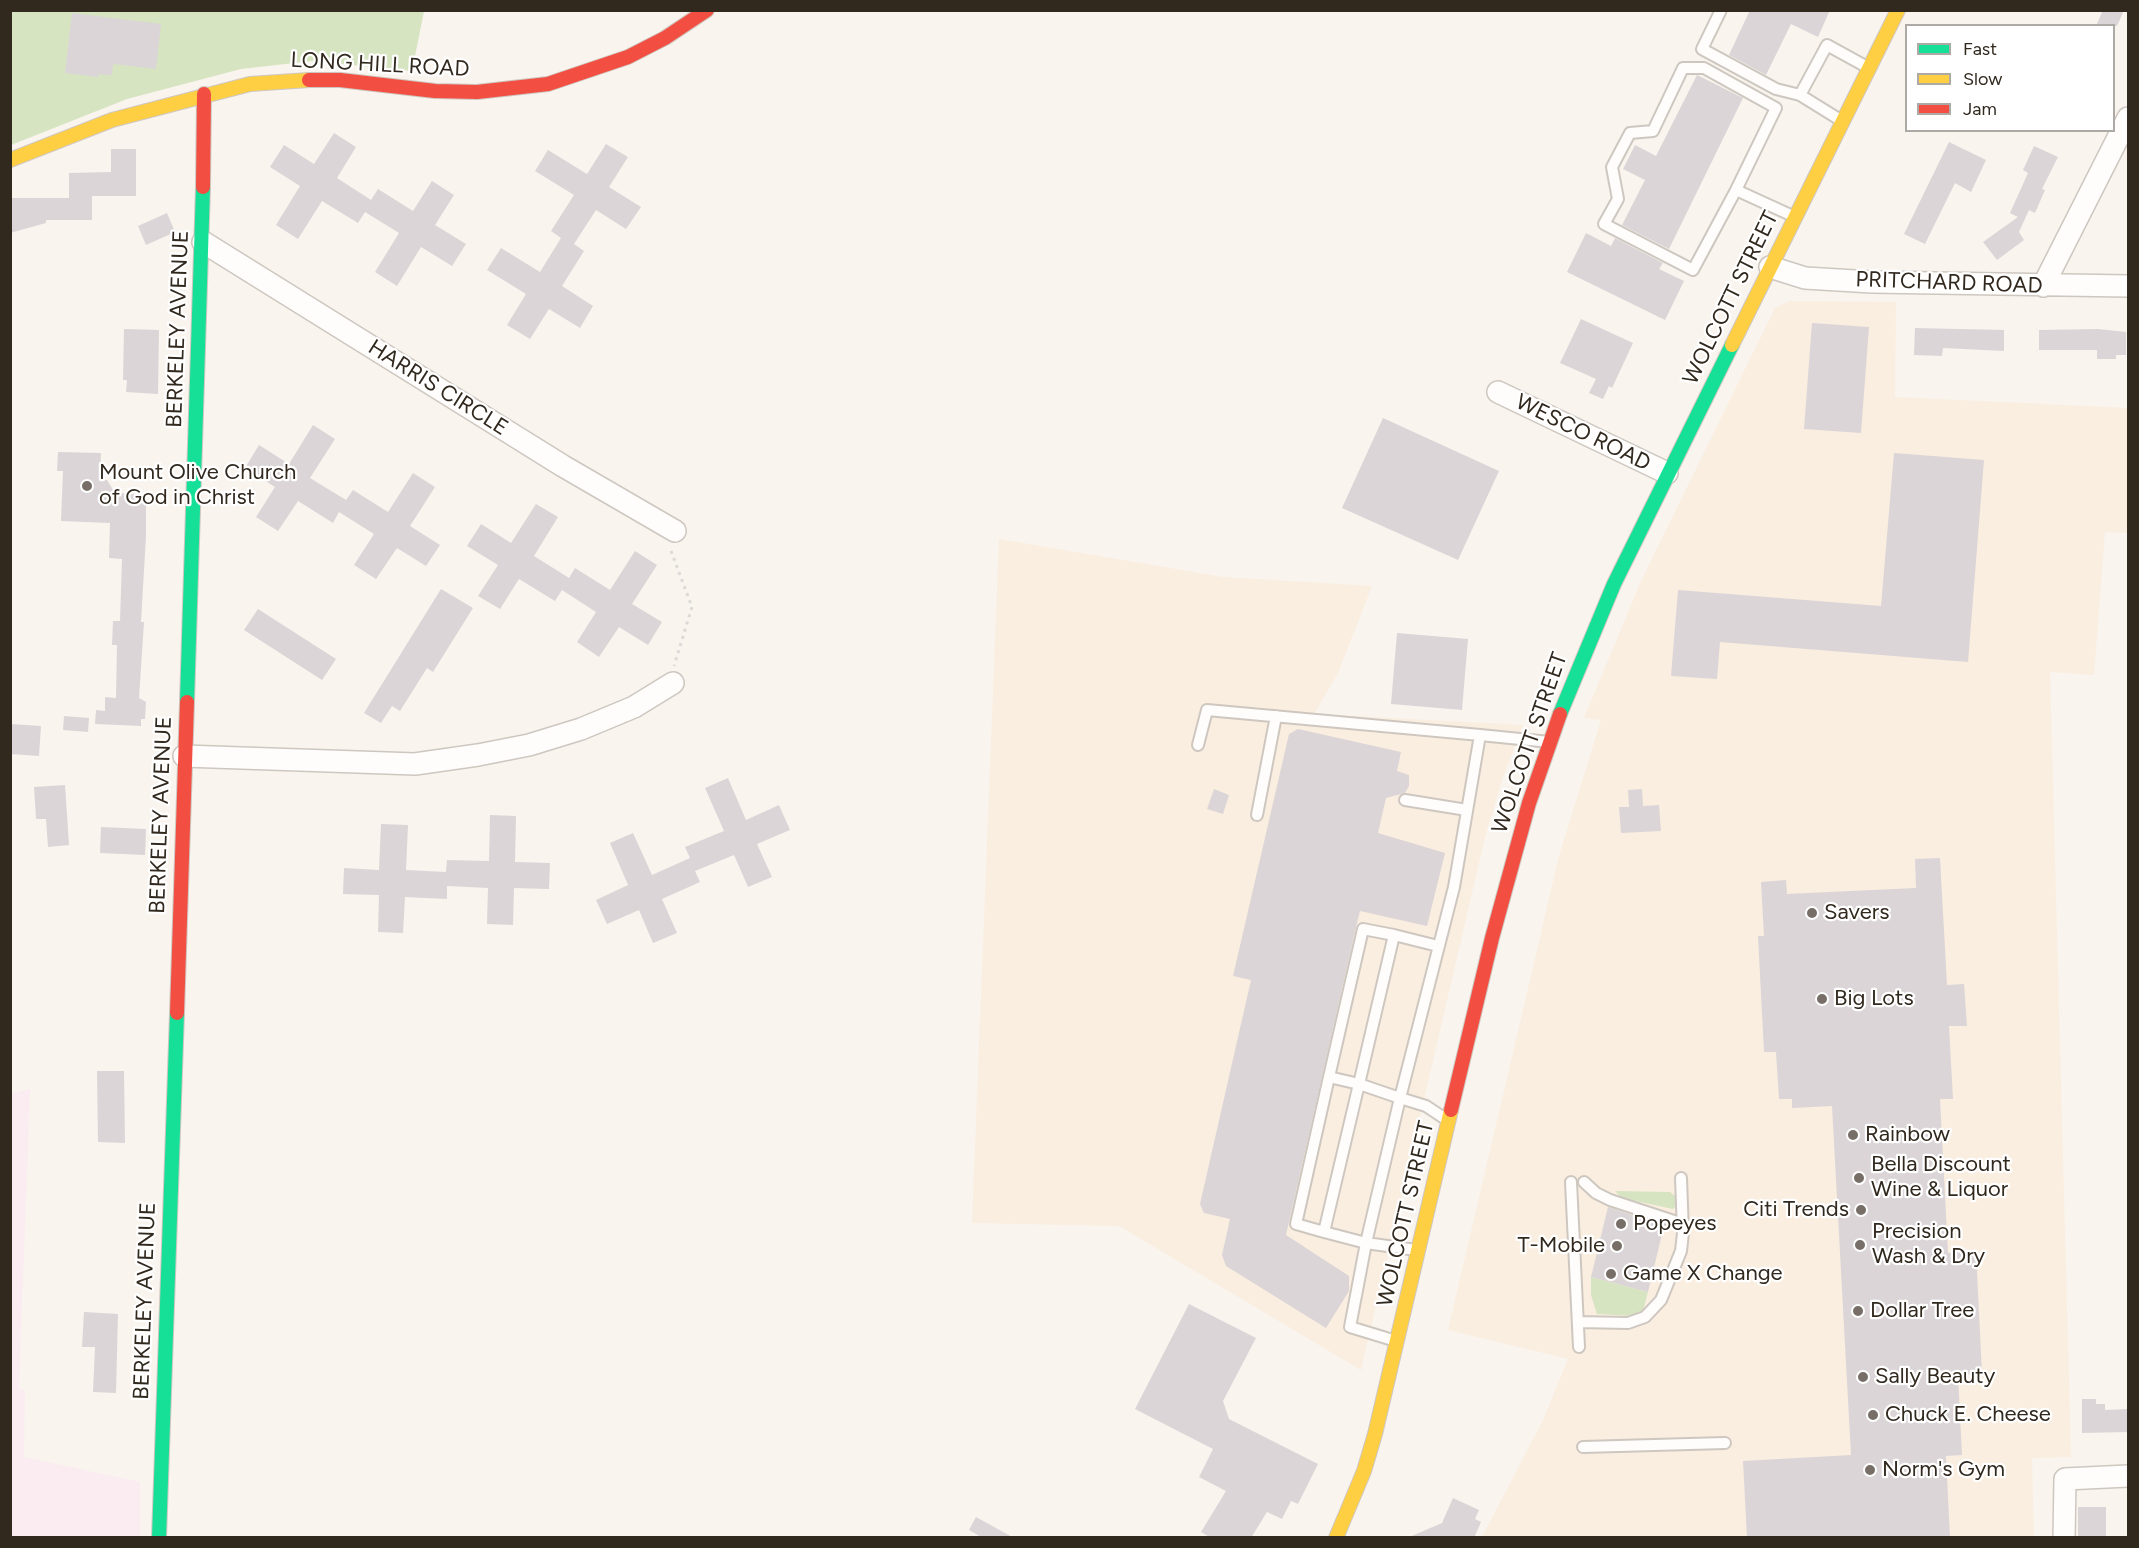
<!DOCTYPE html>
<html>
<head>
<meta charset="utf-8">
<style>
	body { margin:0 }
	#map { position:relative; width:2139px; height:1548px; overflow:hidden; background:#f9f4ee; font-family:Figtree,sans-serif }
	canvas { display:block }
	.frame { position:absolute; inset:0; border:12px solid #31281e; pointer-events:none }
	.legend { position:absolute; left:1905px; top:24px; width:210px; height:108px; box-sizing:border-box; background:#fff; border:2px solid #ada9a5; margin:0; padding:8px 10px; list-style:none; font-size:18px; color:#31281e }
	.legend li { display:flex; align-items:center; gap:12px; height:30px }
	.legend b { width:30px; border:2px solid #ada9a5 }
</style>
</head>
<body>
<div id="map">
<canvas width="2139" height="1548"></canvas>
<div class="frame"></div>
<ul class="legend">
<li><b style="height:8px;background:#16e098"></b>Fast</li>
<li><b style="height:8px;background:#ffcf43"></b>Slow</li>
<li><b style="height:8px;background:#f24e42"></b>Jam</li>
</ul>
</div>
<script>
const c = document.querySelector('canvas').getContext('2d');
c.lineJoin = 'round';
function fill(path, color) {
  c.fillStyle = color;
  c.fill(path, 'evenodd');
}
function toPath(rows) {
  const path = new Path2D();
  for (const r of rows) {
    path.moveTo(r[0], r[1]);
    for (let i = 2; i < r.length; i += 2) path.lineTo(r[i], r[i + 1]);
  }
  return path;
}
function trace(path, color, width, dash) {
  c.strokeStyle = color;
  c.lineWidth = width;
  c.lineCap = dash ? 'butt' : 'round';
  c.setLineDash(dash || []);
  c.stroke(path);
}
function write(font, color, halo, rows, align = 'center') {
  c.font = font + ' Figtree,sans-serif';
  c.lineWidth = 4.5;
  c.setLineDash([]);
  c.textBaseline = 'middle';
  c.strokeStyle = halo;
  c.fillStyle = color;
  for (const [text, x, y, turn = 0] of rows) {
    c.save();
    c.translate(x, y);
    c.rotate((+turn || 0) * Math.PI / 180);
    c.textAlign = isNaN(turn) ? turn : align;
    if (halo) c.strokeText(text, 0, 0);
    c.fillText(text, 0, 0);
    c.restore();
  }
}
fill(toPath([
	[1789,301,1896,302,1895,397,2128,408,2128,533,2105,532,2094,675,2050,672,2071,1457,2032,1458,2034,1537,1482,1537,1543,1420,1568,1359,1448,1330,1559,856,1601,720,1584,718,1641,581,1775,308],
	[999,539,1223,577,1372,586,1338,673,1314,714,1523,725,1503,777,1485,837,1361,1370,1119,1226,972,1223]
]), '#faeee0');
fill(toPath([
	[30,1089,19,1389,25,1390,24,1457,140,1482,140,1537,11,1537,10,1094]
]), '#faecf0');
fill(toPath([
	[11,11,424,11,412,71,312,61,241,69,127,99,11,145],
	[1615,1191,1670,1192,1675,1196,1677,1204,1673,1209,1622,1198],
	[1591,1277,1648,1292,1643,1311,1634,1316,1597,1314,1591,1295]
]), '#d6e4c1');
fill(toPath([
	[1750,10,1830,10,1818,37,1791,24,1766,75,1729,55],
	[2103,10,2124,10,2117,26,2096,26],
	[72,13,161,24,156,69,113,64,112,75,99,74,98,77,65,73],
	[1697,75,1743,98,1669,249,1622,225,1645,180,1623,169,1635,145,1656,156],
	[334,133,356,147,337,178,371,200,378,189,413,211,432,181,454,195,435,225,466,244,452,266,421,247,397,286,375,272,399,233,365,212,358,223,322,201,298,239,276,225,300,186,270,167,284,145,314,164],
	[1949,142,1986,160,1971,192,1955,183,1925,244,1904,234],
	[606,144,628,157,609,187,641,207,626,229,596,210,574,244,584,251,562,286,593,306,580,328,549,309,530,339,507,325,526,294,487,270,501,248,540,272,561,238,551,231,574,195,535,171,548,150,587,174],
	[2034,146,2058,157,2042,189,2045,190,2035,213,2029,210,2019,232,2024,240,1997,260,1983,242,2018,217,2010,213,2028,173,2023,170],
	[111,149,136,149,136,196,92,196,92,220,46,220,46,223,10,233,10,198,69,198,69,173,111,172],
	[167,213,175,232,146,245,138,226],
	[1586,233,1611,246,1615,238,1663,263,1659,269,1684,281,1665,320,1567,272],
	[1581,319,1633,343,1612,388,1609,386,1603,399,1589,393,1596,379,1560,363],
	[1812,323,1869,327,1861,433,1804,429],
	[1915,328,2004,330,2004,351,1943,348,1942,356,1914,355],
	[124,329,159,330,158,394,126,392,127,380,123,380],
	[2098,329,2126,332,2126,355,2116,355,2116,359,2097,359,2097,350,2039,350,2039,330],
	[1383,418,1499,471,1458,560,1342,508],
	[313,425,335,439,310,478,346,500,353,490,388,512,413,473,435,487,410,526,440,545,426,566,397,548,376,579,354,565,374,534,339,512,333,523,298,501,278,531,256,517,275,487,245,468,259,445,289,464],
	[58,452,101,453,100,480,107,480,115,493,146,494,146,536,141,622,144,622,139,698,146,702,145,719,141,719,141,726,95,724,96,710,105,711,105,697,116,698,117,645,112,645,113,621,120,621,122,559,109,558,110,523,61,521,63,471,57,471],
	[1894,453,1984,460,1968,662,1720,642,1717,679,1671,676,1678,590,1881,606],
	[536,504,558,517,534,556,569,578,575,568,610,590,635,551,657,565,632,604,662,622,648,645,619,627,599,657,577,642,596,612,562,590,555,601,519,579,500,609,478,596,498,565,467,546,481,524,511,543],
	[441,589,473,608,433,672,427,668,400,711,392,706,381,723,364,713],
	[258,609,336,659,322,680,244,630],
	[1397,633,1468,639,1462,710,1391,704],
	[64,716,89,718,88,732,63,730],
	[10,724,41,726,39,756,10,754],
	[1298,729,1401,752,1397,771,1409,775,1409,786,1405,793,1386,798,1378,833,1445,853,1427,926,1360,911,1356,927,1286,1235,1349,1276,1349,1291,1326,1328,1226,1266,1222,1255,1230,1219,1204,1213,1200,1204,1251,980,1233,976,1289,734],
	[728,778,746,820,779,805,790,830,757,844,772,877,748,887,734,855,695,871,700,882,662,899,677,933,653,943,639,910,607,924,596,900,628,885,610,843,633,833,652,875,690,858,685,847,724,831,705,788],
	[65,785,69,845,48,847,46,819,36,819,34,787],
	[1214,789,1229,795,1223,814,1207,809],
	[1642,789,1643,806,1659,805,1661,831,1621,833,1619,807,1629,807,1628,790],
	[490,815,516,816,515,862,550,863,549,889,514,888,513,925,487,924,488,888,447,886,447,899,405,897,403,933,378,932,379,895,343,894,344,868,379,870,381,824,408,825,406,870,446,872,447,860,489,861],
	[101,827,146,829,145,855,100,853],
	[1940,858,1947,985,1964,984,1967,1026,1949,1026,1953,1099,1940,1099,1948,1253,1976,1251,1982,1374,1958,1375,1962,1455,1946,1456,1950,1538,1747,1538,1743,1461,1851,1455,1832,1106,1792,1108,1792,1099,1779,1099,1776,1052,1764,1052,1758,936,1764,936,1761,882,1786,880,1787,894,1916,888,1915,859],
	[97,1071,124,1071,125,1143,98,1142],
	[1608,1207,1664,1226,1648,1292,1591,1277],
	[1189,1304,1256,1338,1223,1401,1229,1419,1318,1464,1298,1504,1291,1501,1282,1519,1267,1512,1251,1538,1211,1538,1201,1532,1226,1491,1199,1477,1213,1449,1135,1409],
	[84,1312,118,1314,116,1393,93,1392,95,1347,82,1347],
	[2082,1399,2096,1399,2096,1404,2105,1404,2105,1410,2128,1409,2128,1432,2082,1433],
	[1453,1498,1479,1510,1475,1519,1481,1522,1474,1538,1407,1538,1442,1523],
	[2078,1507,2106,1507,2106,1538,2078,1538],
	[976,1517,1014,1538,983,1538,969,1530]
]), '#dbd5d7');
const lane = toPath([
	[1721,10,1702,49,1776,89,1800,95],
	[1842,121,1800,95,1827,45,1867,67],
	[1736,190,1693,270,1604,224,1618,199,1612,167,1630,133,1653,131,1683,68,1704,68,1776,108,1736,190,1795,217],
	[1198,745,1207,710,1480,735],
	[1405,800,1467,810],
	[1257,815,1276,716],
	[1394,935,1363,929,1329,1077,1359,1084,1324,1232,1366,1243,1350,1327,1396,1341],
	[1438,946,1394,935,1359,1084,1400,1098,1454,887,1480,735,1550,742],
	[1571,1182,1579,1347],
	[1584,1182,1596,1193,1610,1200,1683,1224],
	[1324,1232,1296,1224,1329,1077],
	[1416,1250,1366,1243,1400,1098,1426,1106,1447,1120],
	[1578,1322,1628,1323,1645,1317,1661,1300,1681,1251,1683,1233,1681,1178],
	[1583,1447,1725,1443]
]);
const street = toPath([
	[203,242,563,466,675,531],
	[1770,267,1805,278,1872,282,2128,286],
	[2043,286,2128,118],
	[1498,392,1667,473],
	[184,756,415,764,478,755,529,745,581,729,634,707,673,683],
	[2064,1538,2065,1479,2128,1476]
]);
const fast = toPath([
	[187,702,203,187],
	[1560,714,1614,584,1732,345],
	[159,1538,177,1013]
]);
const slow = toPath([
	[10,160,112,120,250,84,309,80],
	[1732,345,1898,10],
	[1336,1538,1364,1471,1375,1434,1451,1110]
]);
const jam = toPath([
	[309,80,340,80,435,91,477,92,548,84,628,57,665,38,707,10],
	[203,187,204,94],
	[177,1013,187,702],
	[1451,1110,1492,938,1529,803,1560,714]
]);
trace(lane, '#cec7c0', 14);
trace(street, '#cec7c0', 24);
trace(fast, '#cec7c0', 16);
trace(slow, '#cec7c0', 16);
trace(jam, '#cec7c0', 16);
trace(toPath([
	[671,551,692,607,674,666]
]), '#dbdad8', 3, [3, 4.5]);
trace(lane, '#fefdfc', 10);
trace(street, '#fefdfc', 21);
trace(fast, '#16e098', 14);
trace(slow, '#ffcf43', 14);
trace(jam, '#f24e42', 14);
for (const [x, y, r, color] of [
	[87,486,6,"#776f67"],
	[1812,913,6,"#776f67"],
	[1822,999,6,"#776f67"],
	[1853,1135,6,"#776f67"],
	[1859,1178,6,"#776f67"],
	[1861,1210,6,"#776f67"],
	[1621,1224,6,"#776f67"],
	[1860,1245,6,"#776f67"],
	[1617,1246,6,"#776f67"],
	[1611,1274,6,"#776f67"],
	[1858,1311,6,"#776f67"],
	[1863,1377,6,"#776f67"],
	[1873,1415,6,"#776f67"],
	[1870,1470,6,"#776f67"]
]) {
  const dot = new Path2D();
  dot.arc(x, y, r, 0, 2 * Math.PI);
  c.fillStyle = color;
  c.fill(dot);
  trace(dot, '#fff', 2);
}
write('22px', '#31281e', '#fff', [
	["LONG HILL ROAD",380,65,3],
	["PRITCHARD ROAD",1949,283,2],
	["WOLCOTT STREET",1731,298,-64],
	["BERKELEY AVENUE",178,329,-88],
	["HARRIS CIRCLE",438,388,32],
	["WESCO ROAD",1583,433,26],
	["WOLCOTT STREET",1530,743,-71],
	["BERKELEY AVENUE",161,815,-88],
	["WOLCOTT STREET",1406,1214,-77],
	["BERKELEY AVENUE",145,1301,-88]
]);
write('22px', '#31281e', '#fff', [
	["Mount Olive Church",99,473],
	["of God in Christ",99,498],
	["Savers",1824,913],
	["Big Lots",1834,999],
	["Rainbow",1865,1135],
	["Bella Discount",1871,1165],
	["Wine & Liquor",1871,1190],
	["Citi Trends",1849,1210,"right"],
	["Popeyes",1633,1224],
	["Precision",1872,1232],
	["Wash & Dry",1872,1257],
	["T-Mobile",1605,1246,"right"],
	["Game X Change",1623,1274],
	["Dollar Tree",1870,1311],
	["Sally Beauty",1875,1377],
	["Chuck E. Cheese",1885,1415],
	["Norm's Gym",1882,1470]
], 'left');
</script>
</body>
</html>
